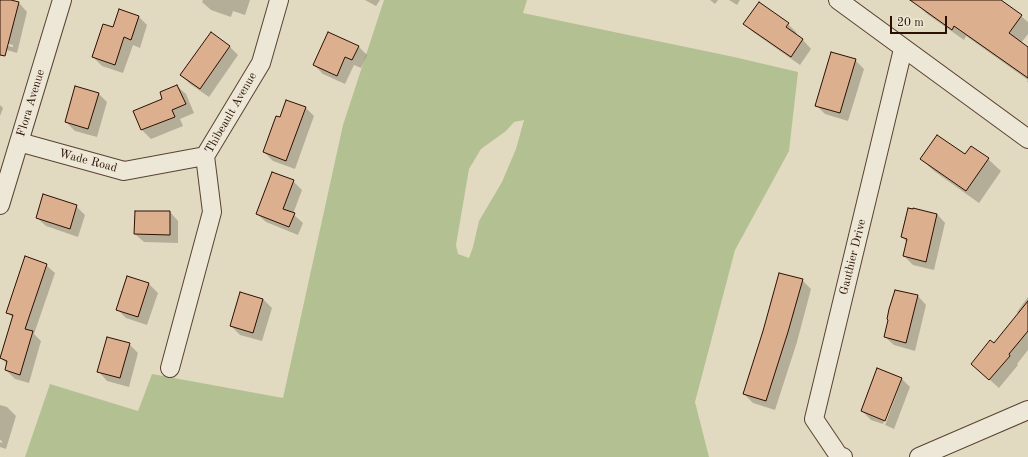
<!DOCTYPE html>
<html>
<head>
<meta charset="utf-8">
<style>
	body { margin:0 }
	#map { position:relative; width:1028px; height:457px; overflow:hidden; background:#e2dac0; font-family:"Old Standard TT",serif }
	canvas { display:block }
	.scale { position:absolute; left:890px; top:16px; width:57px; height:18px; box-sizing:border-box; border:2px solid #2c0f01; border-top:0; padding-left:5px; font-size:12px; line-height:14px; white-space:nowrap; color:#2c0f01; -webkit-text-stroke:3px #ece7d6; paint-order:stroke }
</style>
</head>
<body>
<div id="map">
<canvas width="1028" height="457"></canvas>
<div class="scale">20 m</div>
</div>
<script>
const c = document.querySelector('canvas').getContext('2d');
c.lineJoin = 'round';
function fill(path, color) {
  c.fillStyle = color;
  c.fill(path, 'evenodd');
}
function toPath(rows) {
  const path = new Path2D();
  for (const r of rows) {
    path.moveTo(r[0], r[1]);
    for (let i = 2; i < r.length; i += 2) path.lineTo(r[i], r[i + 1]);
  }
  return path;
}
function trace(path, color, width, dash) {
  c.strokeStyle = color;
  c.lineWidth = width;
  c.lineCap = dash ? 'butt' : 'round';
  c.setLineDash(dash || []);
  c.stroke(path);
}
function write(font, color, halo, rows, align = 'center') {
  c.font = font + ' "Old Standard TT",serif';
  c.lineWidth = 3.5;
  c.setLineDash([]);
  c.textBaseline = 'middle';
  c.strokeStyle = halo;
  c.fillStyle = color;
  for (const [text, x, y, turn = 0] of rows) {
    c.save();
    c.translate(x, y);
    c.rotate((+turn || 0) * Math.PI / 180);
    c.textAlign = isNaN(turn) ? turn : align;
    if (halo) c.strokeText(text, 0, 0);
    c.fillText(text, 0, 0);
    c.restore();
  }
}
fill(toPath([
	[384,0,527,0,523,13,734,57,798,72,789,151,735,250,695,402,709,457,25,457,50,384,138,411,152,374,283,398,343,125],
	[524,120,516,149,502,182,479,221,473,247,469,258,458,254,456,245,469,169,481,149,506,131,514,122]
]), '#b3c092');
fill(toPath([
	[0,0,7,0,19,3,27,12,17,53,0,48,0,44,13,47,13,45,0,42],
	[203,0,250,0,245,15,233,11,231,17,211,10,202,2],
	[365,0,380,0,376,6],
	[710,0,718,0,715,4],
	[729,0,740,0,737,5],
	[918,0,1000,0,1021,16,1028,22,1028,34,1021,43,1028,49,1028,83,1027,81,1028,80,966,36,964,40,927,14,916,3],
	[139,17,147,25,140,48,133,45,123,73,102,66,93,57,113,29],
	[745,24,788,24,797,33,795,35,803,40,811,49,800,65,753,32],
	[211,33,230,47,238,55,209,97,190,84,181,75],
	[358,46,367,55,361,68,354,65,345,84,323,74,314,65],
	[855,60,864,69,848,121,825,114,816,105],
	[177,86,186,94,194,113,180,119,183,126,151,139,142,130,135,112,164,100],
	[98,93,107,102,97,137,75,131,66,122],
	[0,105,3,108,0,116],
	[305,107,314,116,295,169,273,161,264,152,280,119],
	[965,156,988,159,1001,171,979,203,934,171,921,159],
	[293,181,302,190,293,214,303,223,298,235,266,222,257,214],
	[76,206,85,215,78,237,46,226,37,218],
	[170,212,178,221,178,243,144,242,135,234],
	[937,214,945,223,934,270,913,265,904,256,907,242,902,237],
	[46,265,55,273,34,334,41,341,29,383,15,379,6,370,7,364,1,358,13,318,7,312],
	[127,277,149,284,158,293,147,325,126,318,117,309],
	[802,280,811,289,797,342,775,410,753,403,744,394],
	[895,291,918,296,926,305,915,351,894,345,885,337],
	[1028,297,1028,350,1017,364,1018,365,999,388,972,364,994,344,1019,314,1017,312],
	[263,299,272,308,262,341,240,335,231,326],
	[129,344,138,353,129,387,107,381,99,372],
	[901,378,910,387,894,429,885,425,901,382,899,382,883,424,871,420,862,411],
	[0,405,7,407,16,416,6,449,0,447,0,442,2,443,2,441,0,440]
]), '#0003');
const building = toPath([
	[0,0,11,0,19,2,5,56,0,55,0,0],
	[910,0,1001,0,1022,15,1009,33,1028,47,1028,78,954,26,952,30,910,0],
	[759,2,789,23,786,27,803,39,791,57,743,24,759,2],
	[119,9,139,16,131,40,124,37,115,65,92,57,103,24,113,27,119,9],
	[211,32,230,46,200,89,180,75,211,32],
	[328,32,359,46,352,60,345,57,337,76,313,65,328,32],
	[831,52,856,59,840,113,815,106,831,52],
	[177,85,186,104,172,110,175,117,141,130,133,111,162,99,160,92,177,85],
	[75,86,99,93,88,129,65,122,75,86],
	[286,100,306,107,286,161,263,152,276,116,280,117,286,100],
	[937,135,965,154,971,146,989,158,966,191,920,159,937,135],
	[272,172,294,180,283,209,295,213,289,227,256,214,272,172],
	[43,194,77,205,70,229,36,218,43,194],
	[908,208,913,209,913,208,937,214,926,262,903,256,907,239,901,237,908,208],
	[135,211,170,211,170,235,134,234,135,211],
	[25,256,47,264,25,329,33,331,20,375,5,370,7,361,0,358,13,315,6,313,25,256],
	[779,273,803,279,788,332,766,401,743,394,763,331,779,273],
	[127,276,149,283,138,317,116,310,127,276],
	[895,290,918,295,906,343,884,337,888,320,887,319,889,309,895,290],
	[240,292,263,299,253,333,230,326,240,292],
	[1028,301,1028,331,1009,354,1010,356,989,380,971,364,990,340,994,343,1028,301],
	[107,337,130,343,120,378,97,372,107,337],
	[877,368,902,378,885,421,861,411,877,368]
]);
fill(building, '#dcb08f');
trace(building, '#2c0f01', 1);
const street = toPath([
	[838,0,1028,139],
	[19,142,124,171,205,156],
	[0,205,62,0],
	[170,368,212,212,205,156,261,63,279,0],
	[843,457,839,456,814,419,903,49],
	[919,457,1028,410]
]);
trace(street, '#5a4231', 20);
trace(street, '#ece7d6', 18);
write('12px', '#2c0f01', '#ece7d6', [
	["Flora Avenue",31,103,-73],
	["Thibeault Avenue",231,113,-60],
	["Wade Road",88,161,15],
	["Gauthier Drive",853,257,-76]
]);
</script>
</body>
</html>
